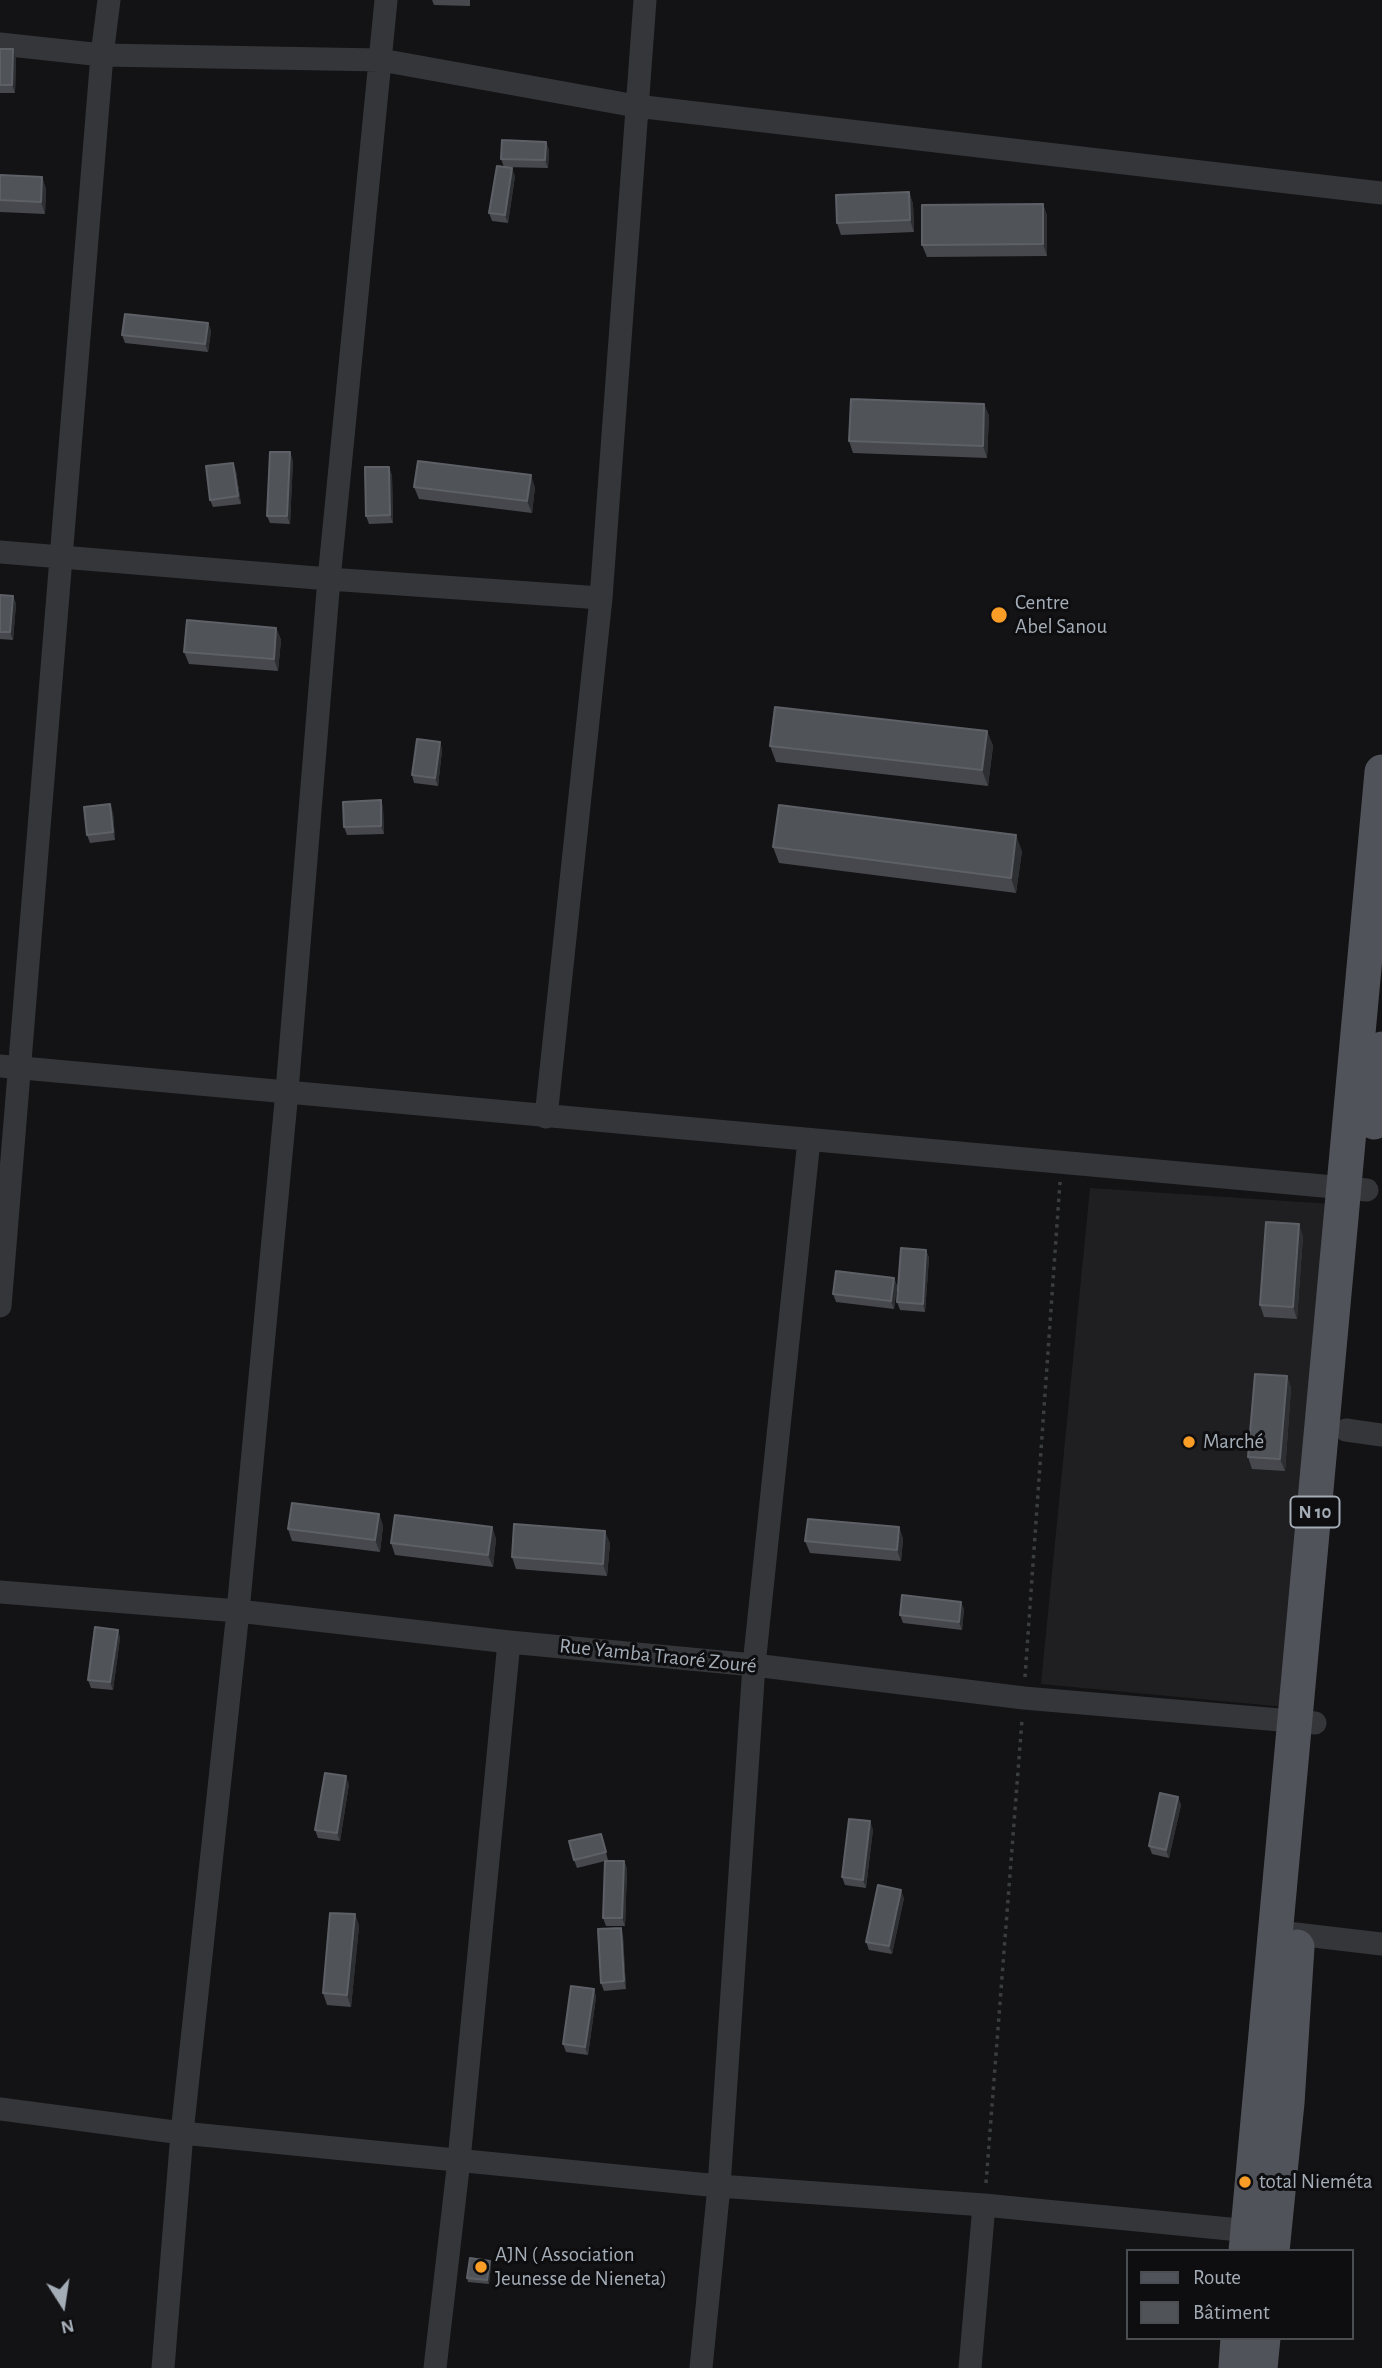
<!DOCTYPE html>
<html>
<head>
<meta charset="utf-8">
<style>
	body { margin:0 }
	#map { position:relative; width:1382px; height:2368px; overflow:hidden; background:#131315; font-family:"Alegreya Sans",sans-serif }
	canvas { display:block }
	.legend { position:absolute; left:1126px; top:2249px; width:228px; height:91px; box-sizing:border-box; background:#0e0e10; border:2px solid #4a4d52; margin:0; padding:9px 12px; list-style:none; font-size:21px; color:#a4acb6 }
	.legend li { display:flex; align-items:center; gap:14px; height:35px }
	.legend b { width:35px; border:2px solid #4a4d52 }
	.north { position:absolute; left:28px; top:2270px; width:70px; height:70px; -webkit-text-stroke:5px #0e0e10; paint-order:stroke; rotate:168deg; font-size:19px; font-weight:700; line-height:28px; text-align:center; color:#a4acb6 }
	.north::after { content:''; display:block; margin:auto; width:24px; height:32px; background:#a4acb6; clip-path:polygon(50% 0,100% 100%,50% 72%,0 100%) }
</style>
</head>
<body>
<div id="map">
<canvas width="1382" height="2368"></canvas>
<ul class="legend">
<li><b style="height:9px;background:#505359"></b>Route</li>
<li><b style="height:19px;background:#505358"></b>Bâtiment</li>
</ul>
<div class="north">N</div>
</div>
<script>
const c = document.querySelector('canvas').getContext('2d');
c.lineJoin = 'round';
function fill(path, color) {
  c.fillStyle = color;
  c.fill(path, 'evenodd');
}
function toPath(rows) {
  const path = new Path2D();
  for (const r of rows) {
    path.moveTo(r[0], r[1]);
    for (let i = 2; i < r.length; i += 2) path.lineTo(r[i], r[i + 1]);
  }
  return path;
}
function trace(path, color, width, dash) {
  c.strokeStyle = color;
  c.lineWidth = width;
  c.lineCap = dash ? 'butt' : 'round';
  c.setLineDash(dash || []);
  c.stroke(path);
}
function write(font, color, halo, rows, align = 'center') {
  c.font = font + ' "Alegreya Sans",sans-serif';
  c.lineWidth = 6;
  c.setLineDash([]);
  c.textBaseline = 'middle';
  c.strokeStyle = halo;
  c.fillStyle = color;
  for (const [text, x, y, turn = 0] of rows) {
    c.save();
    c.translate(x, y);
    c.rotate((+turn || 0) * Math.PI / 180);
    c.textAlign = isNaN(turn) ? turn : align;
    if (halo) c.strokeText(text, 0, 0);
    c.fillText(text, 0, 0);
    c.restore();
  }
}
fill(toPath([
	[1090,1188,1332,1204,1285,1707,1041,1684]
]), '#1f1f22');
trace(toPath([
	[1025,1677,1060,1182],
	[986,2183,1022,1720]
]), '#3a3d41', 3.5, [3.5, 5]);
trace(toPath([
	[0,44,102,55,381,60,636,106,1382,193],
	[0,552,329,579,601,598],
	[0,1066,1367,1190],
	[546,1117,601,598,645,0],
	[0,1306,102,55,109,0],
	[1346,1430,1382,1435],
	[0,1592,238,1611,509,1642,754,1665,1024,1698,1315,1723],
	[1279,1932,1382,1944],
	[0,2109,182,2133,719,2186,984,2205,1260,2232],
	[163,2368,182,2133,238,1611,287,1091,329,579,386,0],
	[435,2368,459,2160,509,1642],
	[701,2368,719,2186,754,1665,809,1140],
	[970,2368,984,2205]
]), '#34363a', 23);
trace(toPath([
	[1374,1122,1382,1049],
	[1246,2251,1382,772],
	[1272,2251,1287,2103,1297,1947],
	[1236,2368,1238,2338],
	[1260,2368,1263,2338]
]), '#505359', 35);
fill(toPath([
	[432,0,470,0,470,6,434,5],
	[0,49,13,49,16,57,15,93,0,93],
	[546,142,549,150,548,168,504,167,501,159],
	[0,175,42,177,46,189,45,214,0,212],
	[515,176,508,223,492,221,489,213],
	[909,192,913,204,914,232,841,235,837,223],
	[1043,204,1047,216,1047,256,927,257,922,245],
	[208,323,211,331,208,352,125,343,122,335],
	[984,404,989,416,987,458,853,453,849,441],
	[293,460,290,524,270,523,267,516],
	[233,463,236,471,241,504,213,507,210,500],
	[392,475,393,523,369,524,366,516],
	[414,487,535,487,532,513,419,499],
	[0,595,13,596,16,604,13,640,0,639],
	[276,628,281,640,278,671,189,664,184,652],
	[987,731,993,746,988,786,776,762,770,746],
	[440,742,442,750,438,786,414,783,412,775],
	[381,800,383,808,384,834,347,835,344,827],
	[113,812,115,840,90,843,87,835],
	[773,847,1022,851,1016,893,779,863],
	[1303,1236,1297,1319,1264,1317,1260,1305],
	[926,1250,929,1258,925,1312,900,1310,897,1302],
	[894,1278,897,1286,894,1309,836,1302,833,1294],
	[1287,1376,1291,1388,1285,1471,1252,1469,1248,1457],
	[379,1514,383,1526,380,1552,292,1541,288,1529],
	[492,1527,496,1539,493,1567,395,1555,391,1543],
	[899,1527,903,1539,901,1561,810,1553,805,1541],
	[610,1543,607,1576,516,1569,512,1557],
	[964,1609,962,1630,903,1623,900,1615],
	[118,1630,120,1638,113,1690,91,1688,88,1680],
	[349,1784,340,1841,318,1838,315,1830],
	[1178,1797,1181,1805,1169,1858,1152,1854,1149,1846],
	[873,1829,866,1888,845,1885,842,1877],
	[601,1834,608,1860,606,1861,624,1861,627,1869,625,1926,606,1926,603,1918,605,1861,577,1868,574,1860],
	[904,1898,892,1954,869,1950,866,1942],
	[355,1914,359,1926,351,2007,327,2005,323,1993],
	[623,1936,626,1989,604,1991,601,1983],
	[594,1989,596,1997,588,2055,566,2052,563,2044],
	[491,2265,489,2284,468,2282,467,2278]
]), '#46484d');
fill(toPath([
	[13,49,16,57,15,93,12,85],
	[546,142,549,150,548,168,545,160],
	[512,168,515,176,508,223,505,215],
	[42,177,46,189,45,214,41,202],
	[909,192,913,204,914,232,910,220],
	[1043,204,1047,216,1047,256,1043,244],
	[208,323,211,331,208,352,205,344],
	[984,404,989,416,987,458,983,446],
	[290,452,293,460,290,524,287,516],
	[233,463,236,471,241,504,238,496],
	[389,467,392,475,393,523,390,515],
	[531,475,535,487,532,513,527,501],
	[13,596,16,604,13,640,10,632],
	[276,628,281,640,278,671,274,659],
	[987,731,993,746,988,786,982,770],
	[440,742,442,750,438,786,435,778],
	[381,800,383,808,384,834,381,826],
	[110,804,113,812,115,840,113,832],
	[1016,835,1022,851,1016,893,1011,878],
	[1299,1224,1303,1236,1297,1319,1293,1307],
	[926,1250,929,1258,925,1312,923,1304],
	[894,1278,897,1286,894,1309,891,1301],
	[1287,1376,1291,1388,1285,1471,1280,1459],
	[379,1514,383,1526,380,1552,375,1540],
	[492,1527,496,1539,493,1567,488,1555],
	[899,1527,903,1539,901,1561,897,1550],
	[605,1531,610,1543,607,1576,603,1564],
	[961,1602,964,1609,962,1630,959,1622],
	[118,1630,120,1638,113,1690,110,1682],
	[346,1776,349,1784,340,1841,337,1833],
	[1178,1797,1181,1805,1169,1858,1166,1850],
	[870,1821,873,1829,866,1888,863,1880],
	[624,1861,627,1869,625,1926,622,1918],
	[901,1890,904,1898,892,1954,889,1946],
	[355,1914,359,1926,351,2007,347,1995],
	[621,1928,623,1936,626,1989,624,1981],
	[594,1989,596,1997,588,2055,585,2047],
	[490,2261,491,2265,489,2284,487,2280]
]), '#2d2f32');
const building = toPath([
	[0,49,13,49,12,85,0,85,0,49],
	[502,140,546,142,545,160,501,159,502,140],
	[497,166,512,168,505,215,489,213,497,166],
	[0,175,42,177,41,202,0,200,0,175],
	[909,192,910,220,837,223,836,195,909,192],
	[1043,204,1043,244,922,245,922,205,1043,204],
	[125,314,208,323,205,344,122,335,125,314],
	[851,399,984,404,983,446,849,441,851,399],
	[270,452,290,452,287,516,267,516,270,452],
	[418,461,531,475,527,501,414,487,418,461],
	[233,463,238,496,210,500,206,466,233,463],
	[365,467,389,467,390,515,366,516,365,467],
	[0,595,13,596,10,632,0,632,0,595],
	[187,620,276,628,274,659,184,652,187,620],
	[775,707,987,731,982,770,770,746,775,707],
	[417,739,440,742,435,778,412,775,417,739],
	[381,800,381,826,344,827,343,802,381,800],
	[110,804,113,832,87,835,84,807,110,804],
	[779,805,1016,835,1011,878,773,847,779,805],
	[1266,1222,1299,1224,1293,1307,1260,1305,1266,1222],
	[901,1248,926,1250,923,1304,897,1302,901,1248],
	[836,1271,894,1278,891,1301,833,1294,836,1271],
	[1255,1374,1287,1376,1280,1459,1248,1457,1255,1374],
	[292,1503,379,1514,375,1540,288,1529,292,1503],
	[395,1515,492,1527,488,1555,391,1543,395,1515],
	[808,1519,899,1527,897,1550,805,1541,808,1519],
	[514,1524,605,1531,603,1564,512,1557,514,1524],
	[902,1595,961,1602,959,1622,900,1615,902,1595],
	[95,1627,118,1630,110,1682,88,1680,95,1627],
	[325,1773,346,1776,337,1833,315,1830,325,1773],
	[1160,1793,1178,1797,1166,1850,1149,1846,1160,1793],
	[849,1819,870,1821,863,1880,842,1877,849,1819],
	[601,1834,606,1852,574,1860,569,1841,601,1834],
	[605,1861,624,1861,622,1918,603,1918,605,1861],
	[878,1885,901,1890,889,1946,866,1942,878,1885],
	[330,1913,355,1914,347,1995,323,1993,330,1913],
	[621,1928,624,1981,601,1983,598,1929,621,1928],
	[571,1986,594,1989,585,2047,563,2044,571,1986],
	[470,2258,490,2261,487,2280,467,2278,470,2258]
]);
fill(building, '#505358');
trace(building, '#5d6167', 2);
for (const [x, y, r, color] of [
	[999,615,9,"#fa9d26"],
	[1189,1442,7,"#fa9d26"],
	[1245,2182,7,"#fa9d26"],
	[481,2267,7,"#fa9d26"]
]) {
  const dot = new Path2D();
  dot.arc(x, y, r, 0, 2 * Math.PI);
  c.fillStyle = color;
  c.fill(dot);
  trace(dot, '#0e0e10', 2.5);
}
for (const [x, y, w] of [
	[1315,1512,49]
]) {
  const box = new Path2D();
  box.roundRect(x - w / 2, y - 15.5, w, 31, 5);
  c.fillStyle = '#0e0e10';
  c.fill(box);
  trace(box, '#a4acb6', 2);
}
write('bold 19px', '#a4acb6', null, [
	["N 10",1315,1512]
]);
write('21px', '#a4acb6', '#0e0e10', [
	["Centre",1015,603],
	["Abel Sanou",1015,627],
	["Marché",1203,1442],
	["total Nieméta",1259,2182],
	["AJN ( Association",495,2255],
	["Jeunesse de Nieneta)",495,2279]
], 'left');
write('21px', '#a4acb6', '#0e0e10', [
	["Rue Yamba Traoré Zouré",658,1656,6]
]);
</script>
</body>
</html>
